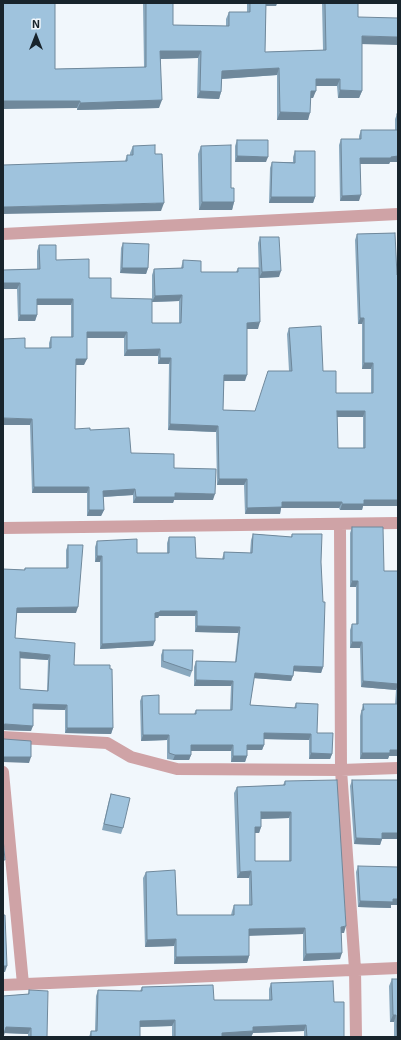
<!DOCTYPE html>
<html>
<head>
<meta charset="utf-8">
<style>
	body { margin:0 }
	#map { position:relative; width:401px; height:1040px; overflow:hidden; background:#f1f7fc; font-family:"Exo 2",sans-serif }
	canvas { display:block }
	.frame { position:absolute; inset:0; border:4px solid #18242c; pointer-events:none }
	.north { position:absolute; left:16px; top:16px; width:40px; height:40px; -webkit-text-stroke:3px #f1f7fc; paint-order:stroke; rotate:0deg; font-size:11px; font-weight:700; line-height:16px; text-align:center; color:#18242c }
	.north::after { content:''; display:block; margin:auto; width:14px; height:18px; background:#18242c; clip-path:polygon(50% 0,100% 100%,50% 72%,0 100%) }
</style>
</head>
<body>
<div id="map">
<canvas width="401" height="1040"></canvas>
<div class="frame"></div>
<div class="north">N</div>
</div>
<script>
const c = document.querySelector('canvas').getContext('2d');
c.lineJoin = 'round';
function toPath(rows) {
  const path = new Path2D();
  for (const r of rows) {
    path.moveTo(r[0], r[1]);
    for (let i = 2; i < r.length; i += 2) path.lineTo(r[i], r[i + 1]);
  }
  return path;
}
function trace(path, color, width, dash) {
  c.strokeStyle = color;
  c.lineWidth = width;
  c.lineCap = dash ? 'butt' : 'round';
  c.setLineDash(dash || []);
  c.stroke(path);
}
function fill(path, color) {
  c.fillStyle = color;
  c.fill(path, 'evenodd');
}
trace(toPath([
	[3,234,398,214],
	[340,525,341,770,355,969,356,1037],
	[3,528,398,523],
	[3,737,107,743,131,757,177,769,341,770,398,768],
	[3,772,23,984],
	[3,985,398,968]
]), '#cfa3a6', 12);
fill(toPath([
	[143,3,173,3,173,25,226,26,226,19,229,12,247,12,247,3,277,3,276,6,266,6,265,52,323,50,322,3,358,3,358,17,362,44,362,91,359,98,338,98,337,86,316,86,313,98,311,98,308,120,277,120,277,75,222,79,221,92,219,99,197,98,198,58,161,59,159,108,77,110,77,108,55,69,144,67],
	[397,114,398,114,398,162,390,162,389,164,360,164,359,201,340,201,339,145,341,139,359,139,359,136,361,130,395,130,395,119],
	[237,140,266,162,235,162,235,146],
	[133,146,155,154,161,211,125,161,127,155,130,155,130,153],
	[201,146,231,188,234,202,232,210,199,210,198,154],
	[295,151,315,197,313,203,269,203,270,168,272,162,293,162,293,157],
	[395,233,363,506,362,510,340,510,339,508,281,508,280,514,245,514,244,485,217,485,216,432,168,430,169,364,158,364,158,356,124,356,124,338,87,338,84,365,76,365,75,429,90,430,131,453,174,468,213,500,174,500,173,503,133,503,133,495,103,497,104,510,101,516,87,516,87,493,32,493,30,425,25,348,49,348,49,343,51,337,71,337,71,305,37,305,37,315,35,321,18,321,17,289,3,289,3,270,37,269,37,251,39,245,56,260,89,278,111,298,152,323,179,323,179,301,152,302,152,275,154,269,181,268,183,260,201,272,236,272,238,268,258,329,247,329,245,381,224,381,223,410,255,411,289,371,287,334,289,328,323,371,336,393,371,393,371,369,362,369,362,324,358,324,355,240,357,234],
	[337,417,363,417,363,448,338,448],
	[260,237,279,277,259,278,258,243],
	[123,243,148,268,146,274,120,273,121,248],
	[352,527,384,571,398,571,398,756,389,756,388,759,360,759,360,716,363,704,395,704,396,690,361,687,360,648,350,648,350,630,352,624,356,624,356,587,350,587,350,533],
	[253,534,291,537,292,534,321,562,323,667,321,673,294,671,291,681,254,678,250,705,294,708,296,703,332,754,330,759,309,759,309,740,264,739,264,745,262,750,247,750,247,756,245,762,231,762,231,751,191,751,191,755,189,760,173,760,167,759,167,740,141,741,140,701,142,696,159,714,194,714,196,710,230,710,231,686,194,686,194,667,196,661,235,662,238,633,195,632,195,616,159,616,158,618,155,618,153,646,100,649,100,562,95,562,95,547,97,541,137,553,167,553,167,543,169,537,196,558,222,559,224,552,250,553,251,540],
	[68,545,76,613,17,613,15,638,74,665,113,728,111,734,65,733,65,710,33,709,31,731,3,730,3,569,24,570,25,568,66,568,66,550],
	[20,658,48,660,47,691,20,689],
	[163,650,192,671,190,677,161,667,161,655],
	[352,780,398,780,398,839,382,839,380,845,354,844,350,786],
	[285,781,344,933,341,933,340,959,303,961,303,934,249,935,249,956,247,963,174,964,174,946,145,947,143,878,146,872,177,915,231,915,232,911,234,905,249,905,249,878,237,878,234,793,237,787,283,785],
	[289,818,289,861,255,861,255,833,259,833,261,827,261,819],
	[111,794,123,828,121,834,102,830,109,800],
	[358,866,398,905,391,905,391,908,358,907,356,872],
	[392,979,398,979,398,1037,394,1037,394,1022,390,1022,389,986],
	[271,983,334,1002,344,1037,304,1037,304,1031,253,1033,251,1037,172,1037,172,1026,140,1027,140,1037,89,1037,91,1031,95,1031,96,996,98,990,140,991,142,987,214,1000,269,1000,269,989],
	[29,990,47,1037,28,1037,28,1034,4,1033,3,996,28,994]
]), '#89a8be');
fill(toPath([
	[264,3,277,3,276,6,263,6],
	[362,36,398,37,398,45,359,44],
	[160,51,201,51,198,58,158,59],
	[279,68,277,75,219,79,222,71],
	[316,79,340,79,337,86,313,86],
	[340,90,362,91,359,98,338,98],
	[200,91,221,92,219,99,197,98],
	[311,91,316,91,313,98,308,98],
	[162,100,159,108,77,110,80,103],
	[3,101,80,101,77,108,3,109],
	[280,112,310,113,308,120,277,120],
	[237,156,268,157,266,162,235,162],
	[398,156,398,162,390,162,389,164,358,164,360,158],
	[361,195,359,201,340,201,342,196],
	[271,197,315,197,313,203,269,203],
	[202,202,234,202,232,210,199,210],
	[164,203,161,211,3,214,3,207],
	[122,268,148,268,146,274,120,273],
	[281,271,279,277,259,278,262,272],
	[3,283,20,283,17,289,3,289],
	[182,295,179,301,152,302,155,296],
	[37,299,73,299,71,305,35,305],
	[20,315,37,315,35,321,18,321],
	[360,318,364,318,362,324,358,324],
	[260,322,258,329,244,329,247,323],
	[87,332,127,332,124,338,85,338],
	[160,349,158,356,124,356,127,350],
	[160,358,171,358,169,364,158,364],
	[76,359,87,359,84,365,74,365],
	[364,363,373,363,371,369,362,369],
	[224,375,247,375,245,381,222,381],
	[337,411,365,411,363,417,334,417],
	[3,418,32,419,30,425,3,425],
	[170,424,218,426,216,432,168,430],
	[219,479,247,479,244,485,217,485],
	[34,487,89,487,87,493,32,493],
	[135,489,133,495,101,497,103,491],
	[175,493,215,494,213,500,174,500,173,503,133,503,136,497],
	[364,500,398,500,398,506,363,506,362,510,340,510,342,504],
	[282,502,342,502,339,508,281,508,280,514,245,514,247,508],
	[89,510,104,510,101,516,87,516],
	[97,556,102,556,100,562,95,562],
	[352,581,358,581,356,587,350,587],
	[78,607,76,613,15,613,17,608],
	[160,611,197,611,195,616,159,616,158,618,153,618,155,613],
	[197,626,240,627,238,633,195,632],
	[155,641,153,646,100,649,102,644],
	[352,642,362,642,360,648,350,648],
	[20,652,50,655,48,660,18,658],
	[294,666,323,667,321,673,292,671],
	[255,673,293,676,291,681,253,678],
	[196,680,233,681,231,686,194,686],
	[363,681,398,684,398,685,396,690,361,687],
	[33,704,67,705,65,710,31,709],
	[5,724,33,726,31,731,3,730,3,725],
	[67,728,113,728,111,734,65,733],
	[264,733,311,734,309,740,262,739],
	[143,735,169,735,167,740,141,741],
	[191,745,233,745,231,751,189,751],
	[247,745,264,745,262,750,245,750],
	[390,750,398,750,398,756,389,756,388,759,360,759,362,753],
	[311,753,332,754,330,759,309,759],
	[175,755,191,755,189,760,173,760],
	[233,756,247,756,245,762,231,762],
	[3,757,31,757,29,763,3,762],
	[261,812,291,812,289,818,258,819],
	[255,827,261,827,259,833,252,833],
	[382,833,398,833,398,839,381,839,382,839,380,845,354,844,356,838],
	[251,871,249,878,237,878,240,872],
	[393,899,398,899,398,905,391,905,391,908,358,907,360,901],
	[346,926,344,933,338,933,341,927],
	[305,928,303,934,247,936,249,929],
	[176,939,174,946,145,947,147,940],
	[342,953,340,959,303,961,306,954],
	[249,956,247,963,174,964,176,957],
	[3,966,7,966,5,972,3,972],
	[393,1015,396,1015,394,1022,390,1022],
	[175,1020,172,1026,137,1027,140,1021],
	[306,1025,304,1031,253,1033,251,1037,220,1037,222,1033,253,1027],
	[6,1027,31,1028,28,1034,3,1033]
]), '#6f889b');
const building = toPath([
	[3,3,55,3,55,69,146,67,146,3,173,3,173,25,229,26,229,12,250,12,250,3,266,3,265,52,326,50,325,3,358,3,358,17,398,18,398,37,362,36,362,91,340,90,340,79,316,79,316,91,311,91,310,113,280,112,279,68,222,71,221,92,200,91,201,51,160,51,162,100,80,103,80,101,3,101,3,3],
	[397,114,398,114,398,156,391,157,391,158,360,158,361,195,342,196,341,139,361,139,361,130,398,130,397,114],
	[237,140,268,140,268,157,237,156,237,140],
	[155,145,155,154,162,154,164,203,3,207,3,165,127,161,127,155,133,155,133,146,155,145],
	[231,145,231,188,234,188,234,202,202,202,201,146,231,145],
	[295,151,315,151,315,197,271,197,272,162,295,163,295,151],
	[395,233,397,275,398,275,398,500,364,500,364,504,342,504,342,502,282,502,282,507,247,508,247,479,219,479,218,426,170,424,171,358,160,358,160,349,127,350,127,332,87,332,87,359,76,359,75,429,90,428,90,430,129,428,131,453,174,454,174,468,216,469,215,494,175,493,175,497,136,497,135,489,103,491,104,510,89,510,89,487,34,487,32,419,3,418,3,339,25,338,25,348,51,348,51,337,73,337,73,299,37,299,37,315,20,315,20,283,3,283,3,270,40,269,39,245,56,245,56,260,89,259,89,278,111,278,111,298,152,299,152,323,181,323,182,295,155,296,154,269,183,268,183,260,201,261,201,272,238,272,238,268,259,268,260,322,247,323,247,375,224,375,223,410,255,411,268,371,292,371,289,328,321,326,323,371,336,371,336,393,373,393,373,363,364,363,364,318,360,318,357,234,395,233],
	[337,411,365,411,365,448,338,448,337,411],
	[260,237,279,237,281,271,262,272,260,237],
	[123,243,149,244,148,268,122,268,123,243],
	[352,527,383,527,384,571,398,571,398,684,363,681,362,642,352,642,352,624,358,624,358,581,352,581,352,527],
	[253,534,292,537,292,534,322,534,321,562,323,602,325,602,323,667,294,666,293,676,255,673,250,705,296,708,296,703,318,704,317,733,333,733,332,754,311,753,311,734,264,733,264,745,247,745,247,756,233,756,233,745,191,745,191,755,175,755,169,753,169,735,143,735,142,696,159,695,159,714,196,714,196,710,232,710,233,681,196,680,196,661,236,662,240,627,197,626,197,611,160,611,160,612,155,613,155,641,102,644,102,556,97,556,97,541,137,539,137,553,169,553,169,537,195,537,196,558,224,559,224,552,252,553,253,534],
	[68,545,83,545,78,607,17,608,15,638,75,643,74,665,110,665,110,669,112,669,113,728,67,728,67,705,33,704,33,726,5,724,3,725,3,569,25,570,25,568,68,568,68,545],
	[20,652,50,655,48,691,20,689,20,652],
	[163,650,193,650,192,671,163,661,163,650],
	[398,687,398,750,390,750,390,753,362,753,362,710,364,710,363,704,397,704,398,687],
	[3,738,4,739,31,741,31,757,3,757,3,738],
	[337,780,346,926,341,927,342,953,306,954,305,928,249,929,249,956,176,957,176,939,147,940,146,872,175,870,177,915,234,915,234,905,252,905,251,871,240,872,237,787,285,785,285,781,337,780],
	[261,812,291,812,291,861,255,861,255,827,261,827,261,812],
	[352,780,398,780,398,833,382,833,382,839,356,838,352,780],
	[111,794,130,798,123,828,104,824,111,794],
	[3,838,5,860,3,860,3,838],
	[358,866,398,867,398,899,393,899,393,902,360,901,358,866],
	[3,915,5,915,7,966,3,966,3,915],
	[392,979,398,979,398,1037,397,1037,396,1015,393,1015,392,979],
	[333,981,334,1002,344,1002,344,1037,307,1037,306,1025,253,1027,253,1031,222,1033,222,1037,175,1037,175,1020,140,1021,140,1037,91,1037,91,1031,97,1031,98,990,142,991,142,987,213,985,214,1000,272,1000,271,983,333,981],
	[29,990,48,991,47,1037,31,1037,31,1028,6,1027,3,1037,3,996,29,994,29,990]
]);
fill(building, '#9fc3dd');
trace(building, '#6f889b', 1);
</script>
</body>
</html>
